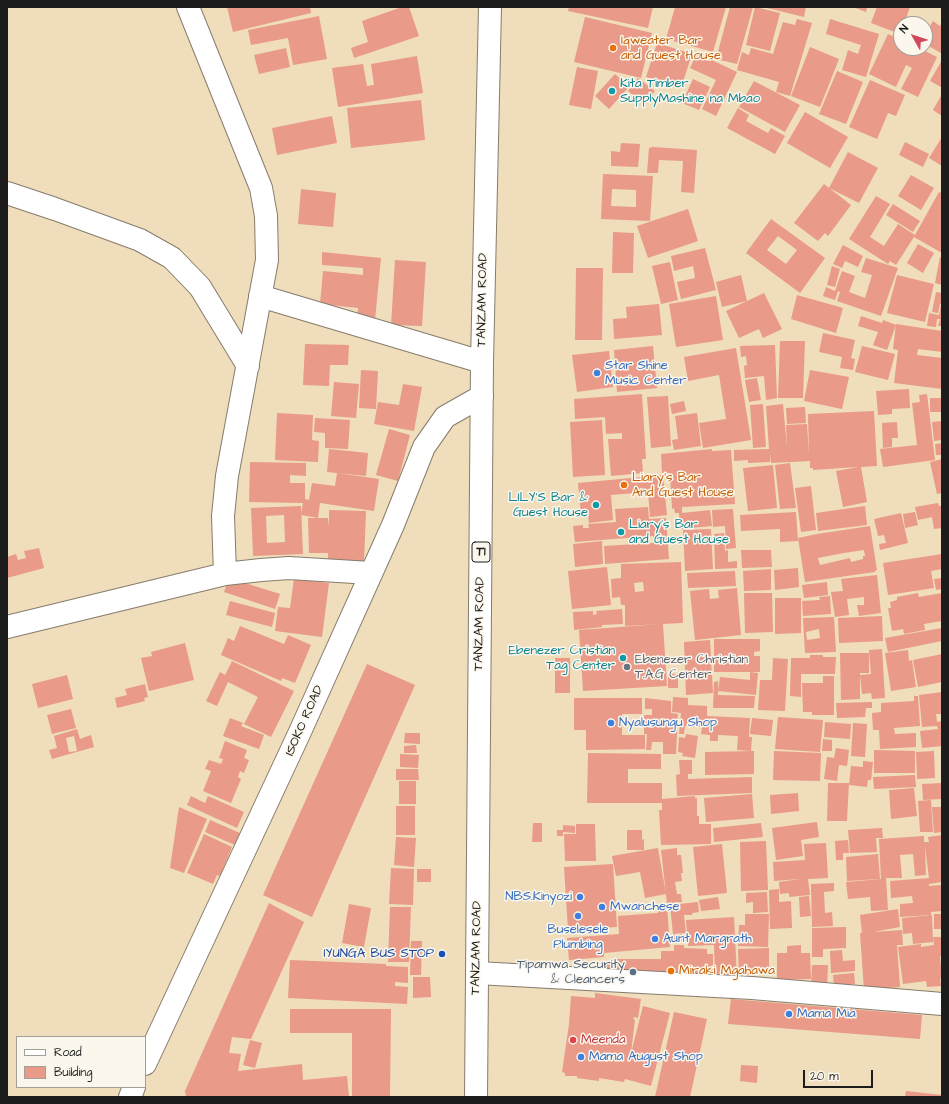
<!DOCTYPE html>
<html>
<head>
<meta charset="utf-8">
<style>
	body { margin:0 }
	#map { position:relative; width:949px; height:1104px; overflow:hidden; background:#efddbc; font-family:"Architects Daughter",sans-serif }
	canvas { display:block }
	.frame { position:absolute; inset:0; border:8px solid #1c1c1c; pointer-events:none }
	.legend { position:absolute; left:16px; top:1036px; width:130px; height:52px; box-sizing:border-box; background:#fbf7ec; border:1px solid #a29f99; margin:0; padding:5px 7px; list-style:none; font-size:12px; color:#1c1c1c }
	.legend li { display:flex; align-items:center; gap:8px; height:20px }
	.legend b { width:20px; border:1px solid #a29f99 }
	.north { position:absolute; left:893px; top:16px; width:40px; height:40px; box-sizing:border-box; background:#fbf7ec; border:1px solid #a29f99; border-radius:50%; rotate:309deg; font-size:11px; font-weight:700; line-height:16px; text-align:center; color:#1c1c1c }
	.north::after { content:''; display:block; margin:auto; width:14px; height:18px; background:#d1495b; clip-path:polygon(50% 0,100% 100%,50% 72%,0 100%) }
	.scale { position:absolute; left:803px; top:1070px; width:70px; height:18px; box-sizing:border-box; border:2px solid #1c1c1c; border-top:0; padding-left:5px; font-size:12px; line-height:14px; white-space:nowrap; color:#1c1c1c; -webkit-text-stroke:3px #fbf7ec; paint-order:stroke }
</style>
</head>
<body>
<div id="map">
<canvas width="949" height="1104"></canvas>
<div class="frame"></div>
<ul class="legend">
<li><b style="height:5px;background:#fff"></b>Road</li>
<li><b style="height:11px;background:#e99a89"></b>Building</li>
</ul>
<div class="north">N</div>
<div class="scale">20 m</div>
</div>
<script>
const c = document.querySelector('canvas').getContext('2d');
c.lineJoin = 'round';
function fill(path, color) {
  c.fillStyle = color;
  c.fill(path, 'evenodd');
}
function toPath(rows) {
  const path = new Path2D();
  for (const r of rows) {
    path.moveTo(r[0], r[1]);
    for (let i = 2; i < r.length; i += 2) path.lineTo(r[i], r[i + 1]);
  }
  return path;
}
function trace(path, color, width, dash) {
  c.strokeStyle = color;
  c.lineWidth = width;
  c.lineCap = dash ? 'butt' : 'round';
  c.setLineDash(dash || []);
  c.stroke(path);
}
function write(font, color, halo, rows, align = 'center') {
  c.font = font + ' "Architects Daughter",sans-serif';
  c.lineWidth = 3;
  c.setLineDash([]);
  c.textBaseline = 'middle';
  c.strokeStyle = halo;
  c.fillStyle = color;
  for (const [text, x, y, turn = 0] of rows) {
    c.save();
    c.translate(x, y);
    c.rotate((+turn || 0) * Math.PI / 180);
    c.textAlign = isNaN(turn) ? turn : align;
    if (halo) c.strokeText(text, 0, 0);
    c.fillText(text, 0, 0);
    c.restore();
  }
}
fill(toPath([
	[227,7,310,7,311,13,233,32],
	[402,7,409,7,419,36,354,58,351,48,368,42,362,21],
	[569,7,653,7,648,28,568,11],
	[675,7,726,7,713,52,666,39],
	[730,7,753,7,737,64,716,59],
	[755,7,780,13,770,51,746,45],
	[767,7,806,7,804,17,767,8],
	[853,7,867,7,866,12],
	[877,7,910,7,904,24,901,24,900,34,871,23],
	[319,16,327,59,293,65,288,38,251,45,248,30],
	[585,17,652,33,641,78,574,62],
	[797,19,812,23,790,96,776,92,779,82,737,70,742,52,749,55,751,48,773,54,783,22,795,25],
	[830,19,879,34,866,77,842,70,848,50,858,54,861,45,826,34],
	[933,21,940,26,942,22,942,51,941,53,925,44,925,34],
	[888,34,901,40,901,48,919,48,937,57,918,97,901,89,912,68,906,65,896,87,869,74],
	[657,43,692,54,681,88,646,77],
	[810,47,839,59,820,107,791,96],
	[286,48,290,67,259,74,254,55],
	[697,53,737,72,716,116,702,109,716,80,690,68],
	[417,56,423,93,338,107,332,68,363,64,367,86,374,85,371,64],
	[942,60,942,86,941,87,930,81],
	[577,67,598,71,591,109,569,105],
	[837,71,863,82,846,124,819,114],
	[615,74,629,87,609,109,595,96],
	[638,78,655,91,644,104,628,91],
	[693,79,710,87,699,110,682,103],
	[870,80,905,95,896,116,888,113,877,139,849,127],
	[754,81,800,105,785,132,739,107],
	[942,94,942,116,933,110],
	[421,100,425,140,351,148,347,108],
	[738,108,749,115,746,121,768,133,771,128,785,136,775,154,727,128],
	[805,112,848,137,830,168,787,143],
	[332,116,337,143,277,155,272,128],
	[942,137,942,166,929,158],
	[905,142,929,154,923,167,899,155],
	[621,143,640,144,638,167,611,166,611,151,620,152],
	[653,147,697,150,694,193,681,192,683,161,659,160,658,173,647,173,649,148],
	[848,152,878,168,859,203,829,188],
	[603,174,653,176,650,221,601,219],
	[612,189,636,190,636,207,611,206],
	[911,175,934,188,921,210,898,196],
	[824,184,851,205,828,236,825,233,818,241,794,223],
	[301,189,336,193,333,227,298,224],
	[939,192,942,193,942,253,914,237,896,265,890,261,888,264,849,239,876,196,890,204,870,237,884,246,898,224,915,235],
	[893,204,920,221,913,232,886,215],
	[688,209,698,241,648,258,637,226],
	[771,219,825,258,800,293,746,253],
	[778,236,797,250,786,264,767,250],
	[613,232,634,233,633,273,612,273],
	[918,244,934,253,923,273,907,263],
	[843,245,863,256,858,267,845,261,842,268,833,264],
	[705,248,716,290,681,299,677,282,695,278,693,266,674,271,671,256],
	[322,252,381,258,375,320,357,318,358,308,320,304,323,271,363,275,363,268,322,265],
	[940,257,942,258,942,285,935,283],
	[866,258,898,268,881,316,837,301,840,292,838,291,835,300,823,296,826,287,835,291,842,271,855,276,849,292,865,298,872,275,861,272],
	[395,260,426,262,422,326,391,325],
	[670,262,678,300,661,304,652,266],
	[832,266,840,269,835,287,827,285],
	[576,268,603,268,602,340,575,340],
	[741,275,747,301,764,293,782,329,763,338,759,329,739,338,726,311,747,301,722,307,716,282],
	[897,275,934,284,925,322,887,313],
	[936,292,942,293,942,304,940,304,938,313,932,312],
	[797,295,843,308,836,333,791,319],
	[716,296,723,340,676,347,669,304],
	[659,304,662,335,614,339,613,319,627,318,626,307],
	[941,305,942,326,938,326,940,319,937,319,936,327,927,326,929,313,939,315],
	[861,316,882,323,883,320,896,325,887,350,873,345,878,332,858,326],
	[896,324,942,331,942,352,918,349,917,355,942,358,942,389,894,383,898,350,893,349],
	[823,333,855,340,851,358,855,359,853,370,840,368,842,357,819,352],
	[780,341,805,341,803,398,778,398],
	[305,344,349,345,348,365,330,365,329,386,303,385],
	[775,345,777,398,766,400,764,376,745,378,744,366,747,365,746,356,741,357,740,346],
	[653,346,657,388,617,392,614,350],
	[862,346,895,354,888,380,855,372],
	[736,348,751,440,703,448,699,423,726,419,719,375,688,381,684,357],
	[609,351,613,387,577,392,572,355],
	[361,370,378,371,376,409,359,408],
	[810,370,849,377,842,409,804,401],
	[757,378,761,400,749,402,745,380],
	[334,382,359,384,356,418,331,416],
	[403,384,422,387,414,431,374,424,378,402,399,405],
	[909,389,910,408,892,409,892,414,878,415,876,391],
	[642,394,646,459,642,459,643,473,611,476,608,439,622,439,622,433,606,434,605,417,575,419,574,399],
	[927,394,935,460,883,467,880,449,917,445,912,403,920,402,919,395],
	[668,396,671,446,651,448,647,397],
	[930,398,942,398,942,412,930,412],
	[684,401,686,411,672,414,670,404],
	[763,404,766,447,753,448,750,405],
	[783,404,787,448,786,425,807,424,809,455,808,414,874,411,877,466,861,467,867,502,843,507,836,471,858,467,813,470,813,468,810,468,810,461,771,463,770,454,770,462,748,463,748,460,734,461,734,450,769,449,766,406],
	[805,407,806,423,787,424,786,408],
	[277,413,313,415,312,440,319,441,318,462,275,460],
	[697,413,701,446,674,450,672,440,678,439,675,416],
	[315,418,350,420,348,449,325,448,325,433,314,432],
	[602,420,605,475,573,477,570,422],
	[942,421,942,440,934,441,932,422],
	[897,422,898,438,892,438,892,447,883,448,882,423],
	[389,429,410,435,398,481,376,475],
	[942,443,942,455,936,455,935,444],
	[329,449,368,453,366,476,327,472],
	[712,449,712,451,731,450,735,504,682,507,682,513,710,510,712,526,680,529,679,513,675,513,674,508,672,509,670,473,662,473,661,454],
	[942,459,942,493,937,494,930,462],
	[250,462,306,463,306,476,290,475,290,483,305,483,305,499,309,500,312,483,335,486,337,473,379,479,374,511,320,503,318,518,301,515,303,503,249,502],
	[790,463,796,508,780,509,775,465],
	[773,465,777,508,748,511,743,468],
	[663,475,667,515,650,517,648,492,611,495,613,520,589,523,588,514,581,515,578,483],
	[811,486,816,530,801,532,795,488],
	[938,503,939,506,942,506,942,528,934,529,932,517,918,520,915,507],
	[301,506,303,554,253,556,251,508],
	[284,515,285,542,267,543,266,516],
	[865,506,867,525,818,531,816,513],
	[648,507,649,519,666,518,669,559,605,564,604,546,653,543,653,536,575,542,573,526,583,525,583,528,589,528,588,524,616,522,615,509],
	[733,509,736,548,726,549,725,526,713,527,712,510],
	[329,510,366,511,364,562,328,561,328,553,309,553,308,518,328,518,329,527],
	[796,512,798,541,780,542,780,529,741,531,740,515],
	[915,512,918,525,905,528,903,514],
	[901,513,908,543,880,550,879,544,886,543,884,535,878,536,874,519],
	[870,526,877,570,875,571,875,572,805,582,798,538,817,534],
	[864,550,865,556,863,556,863,559,851,562,850,558,820,565,818,558,844,553],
	[711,529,713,569,685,571,683,530],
	[724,533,725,551,728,550,728,562,737,561,737,568,715,569,714,534],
	[602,541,603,564,575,567,573,544],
	[39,548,44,568,7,578,7,557,16,554,18,560,26,558,24,551],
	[741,550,771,550,772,567,742,568],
	[942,554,942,569,931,571,934,588,888,595,883,563],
	[681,562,683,622,682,623,663,624,667,686,583,691,579,630,661,624,625,626,625,605,621,605,620,597,612,598,611,579,621,578,621,564],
	[643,582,644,591,635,592,634,583],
	[607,567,611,605,572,609,568,571],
	[798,568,799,587,775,590,774,570],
	[771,569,771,590,744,591,743,571],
	[735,571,736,586,688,588,687,573],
	[877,575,881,613,859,616,857,605,864,605,864,597,847,599,849,615,835,617,831,592,843,591,841,579],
	[229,578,280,594,275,609,224,592],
	[942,578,942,589,936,590,934,579],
	[294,579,329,583,322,637,275,631,278,607,290,608],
	[827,582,828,595,804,598,802,585],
	[737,588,741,635,695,640,690,591,709,589,710,599,719,598,718,590],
	[744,593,772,593,773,632,745,633],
	[918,593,919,597,942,593,942,621,924,624,925,630,904,634,903,629,892,631,888,608,891,608,890,602,897,600,897,597],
	[830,596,831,614,803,616,802,601,820,600,819,597],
	[775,598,801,598,801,633,775,634],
	[230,601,275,613,272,627,226,615],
	[622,609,623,624,602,625,602,627,574,630,573,612,593,611,593,615,597,614,596,611],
	[882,616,883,641,839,643,838,618],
	[834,617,836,652,805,653,803,618],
	[819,629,820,638,807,640,806,632],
	[240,626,284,644,288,635,311,645,295,683,282,678,281,681,221,655,228,638,234,641],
	[942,628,942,641,888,652,885,638],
	[714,639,760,639,760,651,754,652,754,656,760,656,760,672,714,672],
	[710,640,713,693,686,695,684,642],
	[185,643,194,680,149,691,141,658,152,656,151,652],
	[882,649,885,698,872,699,871,693,862,694,860,675,871,674,869,650],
	[908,650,909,661,912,660,916,687,891,691,885,653],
	[840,653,869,653,869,673,860,673,860,699,841,700],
	[942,654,942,682,918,687,913,660],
	[810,655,823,655,823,657,836,657,835,674,801,674,801,697,790,696,791,658,810,658],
	[555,658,570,658,570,693,555,693],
	[773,658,788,659,785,711,758,710,760,680,772,680],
	[232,661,294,691,271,737,244,724,258,697,228,682,217,706,206,701,220,672,225,675],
	[367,664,415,685,312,917,263,895],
	[750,672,758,673,756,695,718,691,720,677,750,680],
	[668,674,678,674,678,688,668,688],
	[67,675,73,699,38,708,32,684],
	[823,676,834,676,834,715,812,715,812,712,803,712,802,683,823,683],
	[718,681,718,695,755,696,754,708,713,708,714,682],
	[145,684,148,697,144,698,145,701,117,708,115,698,127,695,125,689],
	[942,692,942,714,936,714,937,722,942,721,942,746,922,748,920,731,938,729,937,726,922,727,919,695],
	[914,696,918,696,920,726,894,728,895,734,916,733,916,747,880,749,879,730,873,730,872,713,881,712,881,703,914,701],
	[673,697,688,698,688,705,707,706,707,716,750,718,749,737,752,737,751,751,737,750,738,736,718,735,718,741,710,741,710,735,701,734,702,727,685,726,684,734,679,734,681,713,672,712],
	[574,698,642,698,642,714,622,714,622,735,645,735,645,749,586,750,586,730,574,730],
	[645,698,671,701,671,713,678,714,676,754,663,754,663,742,652,742,651,750,646,750,647,734,644,734,644,716,645,715,652,715,652,709,645,709],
	[872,702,872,708,866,708,865,717,837,718,836,703],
	[71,709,76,728,52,734,47,715],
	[778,717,823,720,820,752,775,749],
	[230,718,243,723,241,726,264,735,259,749,223,736],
	[752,718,773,720,771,736,750,734],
	[825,722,851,724,850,739,824,737],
	[853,723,867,724,865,757,851,756],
	[77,729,80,739,91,735,94,747,52,759,49,750,57,748,54,736],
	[74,736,77,751,69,752,66,738],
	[405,733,420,733,420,744,404,743],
	[686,734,698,736,695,758,682,756,683,753,678,752,679,737,685,738],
	[823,739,832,740,832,751,822,751],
	[225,741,247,750,244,758,249,760,244,773,240,771,238,777,241,779,231,803,203,791,211,771,205,769,209,760,221,764,223,759,219,758],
	[416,745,417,753,404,753,404,746],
	[836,748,849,750,847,766,839,765,837,781,824,779,827,757,834,758],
	[874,750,915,751,915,773,874,773],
	[754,751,754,774,705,775,705,752],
	[774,751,821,753,820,781,773,780],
	[934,751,935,778,917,779,916,752],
	[588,753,661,754,661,769,628,769,628,783,662,783,662,799,695,796,695,798,697,798,697,816,699,816,699,824,711,824,711,844,661,845,659,810,662,810,662,803,587,803],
	[400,754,419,755,418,768,400,767],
	[679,760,692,760,692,774,688,774,688,779,752,777,752,793,677,796,676,775,680,774],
	[863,761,873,762,871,780,868,780,867,787,849,785,851,766,863,767],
	[396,769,418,769,419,780,396,780],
	[915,775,916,787,874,789,873,777],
	[399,781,416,781,416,804,399,804],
	[828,783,849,783,847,821,827,821],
	[942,783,942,799,923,800,922,784],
	[914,788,917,816,891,819,889,790],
	[798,793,799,811,771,814,770,795],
	[752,794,754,818,706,822,704,798],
	[191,796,205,803,208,796,244,812,237,828,187,805],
	[931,800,933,832,920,832,918,801],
	[396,806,415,806,415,835,396,835],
	[179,807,207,819,184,873,170,868],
	[932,807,942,807,942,832,934,833],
	[210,820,240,833,235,845,205,832],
	[817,822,819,837,801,840,803,856,776,860,772,828],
	[533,823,542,823,542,842,532,842],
	[761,823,763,837,714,842,713,828],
	[576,824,595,824,596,861,565,861,564,834,576,834],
	[563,825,575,826,575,833,563,832,563,836,557,836,557,830,563,830],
	[882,828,883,838,876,838,877,852,850,853,848,830],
	[627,830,642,830,642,840,644,839,644,850,627,850],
	[204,834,232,847,220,876,217,875,213,884,187,873],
	[942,835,942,882,929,884,929,886,942,885,942,911,931,912,931,915,900,917,900,904,913,903,912,896,891,898,890,881,929,878,925,846,926,875,915,876,913,854,900,855,902,878,886,878,888,910,871,911,870,897,848,899,846,882,881,879,879,839,924,836,924,842,929,842,928,837],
	[396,837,416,838,414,867,394,865],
	[848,840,849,853,843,853,843,860,836,860,835,841],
	[766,841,768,890,741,891,740,842],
	[826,843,828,878,808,879,810,895,789,897,789,893,780,894,779,882,800,879,774,881,773,862,805,860,804,844],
	[722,844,727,893,698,896,693,847],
	[658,848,666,894,645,898,640,872,616,876,612,856],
	[677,848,677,855,681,855,683,873,681,873,682,881,675,882,677,894,681,894,682,902,667,903,661,850],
	[878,854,880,879,847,881,846,857],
	[613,864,617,927,568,930,564,867],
	[391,868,414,869,413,905,389,904],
	[417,869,431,869,431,882,417,882],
	[834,883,834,891,824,892,825,913,832,912,833,926,812,927,811,884],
	[779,889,779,902,791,901,792,928,770,929,769,890],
	[767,892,768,912,753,913,753,902,746,903,746,893],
	[809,896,811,916,800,917,799,897],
	[718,897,720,909,701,911,699,900],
	[698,902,699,912,692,913,692,915,684,915,686,933,673,934,670,905],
	[269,903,304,922,251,1039,232,1037,229,1053,241,1054,238,1071,302,1064,303,1080,347,1076,349,1097,186,1097,185,1091],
	[349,904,371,908,364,947,342,943],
	[658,906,667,906,670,947,604,953,604,957,569,960,567,938,619,934,618,916,658,913],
	[390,907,411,907,409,962,388,962],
	[898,909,900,927,873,932,902,930,903,945,897,945,900,987,864,990,860,933,862,933,860,915],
	[745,914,769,914,768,947,738,946,739,925,745,925],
	[934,914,942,914,942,929,934,929],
	[932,915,933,942,913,944,912,933,903,934,902,918],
	[734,917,737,977,725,978,724,974,715,974,714,945,688,946,686,920],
	[846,927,846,948,823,949,823,957,812,957,812,928],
	[682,934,682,941,673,942,672,935],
	[933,937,941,937,942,956,940,956,942,978,940,979,941,986,927,987,926,981,903,984,898,947,921,944,921,947,934,945],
	[411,941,422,941,421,975,410,975],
	[674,945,684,945,684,948,707,949,707,954,713,954,713,976,603,976,604,963,612,963,611,959,661,959,661,951,674,951],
	[801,945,801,953,810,953,811,979,777,980,777,953,787,953,787,946],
	[769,948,769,974,739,975,738,949],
	[842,950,843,961,855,960,855,971,831,973,830,951],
	[290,960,386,964,386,966,408,967,408,983,395,982,395,986,408,987,407,1004,288,998],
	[812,965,828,965,827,987,811,987],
	[854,973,855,984,834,986,833,975],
	[413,977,430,977,431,997,413,998],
	[595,993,641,999,638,1018,634,1017,633,1019,635,1020,631,1053,643,1006,670,1013,651,1086,625,1079,624,1082,599,1078,599,1081,577,1078,577,1076,565,1076,565,1073,562,1072,569,1024,571,996,595,998],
	[731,999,922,1015,920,1039,728,1024],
	[290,1009,391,1009,390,1097,352,1097,352,1033,290,1033],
	[674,1012,707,1019,690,1097,655,1097],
	[250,1040,262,1043,255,1068,243,1065],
	[741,1065,758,1066,757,1083,740,1081],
	[906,1091,942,1095,942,1097,905,1097]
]), '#e99a89');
const street = toPath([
	[188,7,261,188,266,216,267,260,227,476,223,516,225,574],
	[7,193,55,209,140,240,172,258,200,287,248,366],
	[260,296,482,362],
	[7,627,225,574,261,570,289,568,371,573],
	[477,973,752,988,942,1004]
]);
const secondary = toPath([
	[145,1064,299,734,393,525,424,447,445,417,482,396],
	[130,1097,134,1087]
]);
const highway = toPath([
	[476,1097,482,362,490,7]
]);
trace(street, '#867c6c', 24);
trace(secondary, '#867c6c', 24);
trace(highway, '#867c6c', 24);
trace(street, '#fff', 22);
trace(secondary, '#fff', 22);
trace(highway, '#fff', 22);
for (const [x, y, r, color] of [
	[613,48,4,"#e8710a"],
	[612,91,4,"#0f9aa8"],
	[597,373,4,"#3f7fe0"],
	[624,485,4,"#e8710a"],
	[596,505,4,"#0f9aa8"],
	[621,532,4,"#0f9aa8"],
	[623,658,4,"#0f9aa8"],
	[627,667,4,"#6b7280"],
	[611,723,4,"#3f7fe0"],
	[580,897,4,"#3f7fe0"],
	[602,907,4,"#3f7fe0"],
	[578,916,4,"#3f7fe0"],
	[655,939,4,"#3f7fe0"],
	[442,954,4,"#1a4fb4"],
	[671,971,4,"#e8710a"],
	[633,972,4,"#5c6f8a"],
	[789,1014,4,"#3f7fe0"],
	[573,1040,4,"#e0444e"],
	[581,1057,4,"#3f7fe0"]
]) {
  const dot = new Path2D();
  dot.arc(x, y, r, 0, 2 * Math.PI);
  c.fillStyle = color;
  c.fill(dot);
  trace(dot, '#fbf7ec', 1.5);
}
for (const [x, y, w] of [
	[481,552,18]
]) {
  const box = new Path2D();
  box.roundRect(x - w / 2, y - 10, w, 20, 3);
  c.fillStyle = '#fbf7ec';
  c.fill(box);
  trace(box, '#1c1c1c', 1);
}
write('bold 12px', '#1c1c1c', null, [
	["T1",481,552]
]);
write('13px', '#c56008', '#fbf7ec', [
	["Iqweater Bar",621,41],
	["and Guest House",621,56],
	["Liary's Bar",632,478],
	["And Guest House",632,493],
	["Miraki Mgahawa",679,971]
], 'left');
write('13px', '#0d838f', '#fbf7ec', [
	["Kita Timber",620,84],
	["SupplyMashine na Mbao",620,99],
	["LILY'S Bar &",588,498,"right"],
	["Guest House",588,513,"right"],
	["Liary's Bar",629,525],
	["and Guest House",629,540],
	["Ebenezer Cristian",615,651,"right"],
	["Tag Center",615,666,"right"]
], 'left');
write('13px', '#1c1c1c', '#fbf7ec', [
	["TANZAM ROAD",483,300,-89],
	["TANZAM ROAD",480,624,-89],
	["ISOKO ROAD",305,721,-66],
	["TANZAM ROAD",477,948,-89]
]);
write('13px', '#366cbe', '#fbf7ec', [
	["Star Shine",605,366],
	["Music Center",605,381],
	["Nyalusungu Shop",619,723],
	["NBS.Kinyozi",572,897,"right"],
	["Mwanchese",610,907],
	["Buselesele",578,930,"center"],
	["Plumbing",578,945,"center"],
	["Aunt Margrath",663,939],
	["Mama Mia",797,1014],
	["Mama August Shop",589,1057]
], 'left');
write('13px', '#5b616d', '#fbf7ec', [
	["Ebenezer Christian",635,660],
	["T.A.G Center",635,675]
], 'left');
write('13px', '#164399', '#fbf7ec', [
	["IYUNGA BUS STOP",434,954]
], 'right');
write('13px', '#4e5e75', '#fbf7ec', [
	["Tipamwa Security",625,965],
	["& Cleancers",625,980]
], 'right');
write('13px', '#be3a42', '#fbf7ec', [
	["Meenda",581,1040]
], 'left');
</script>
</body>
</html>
